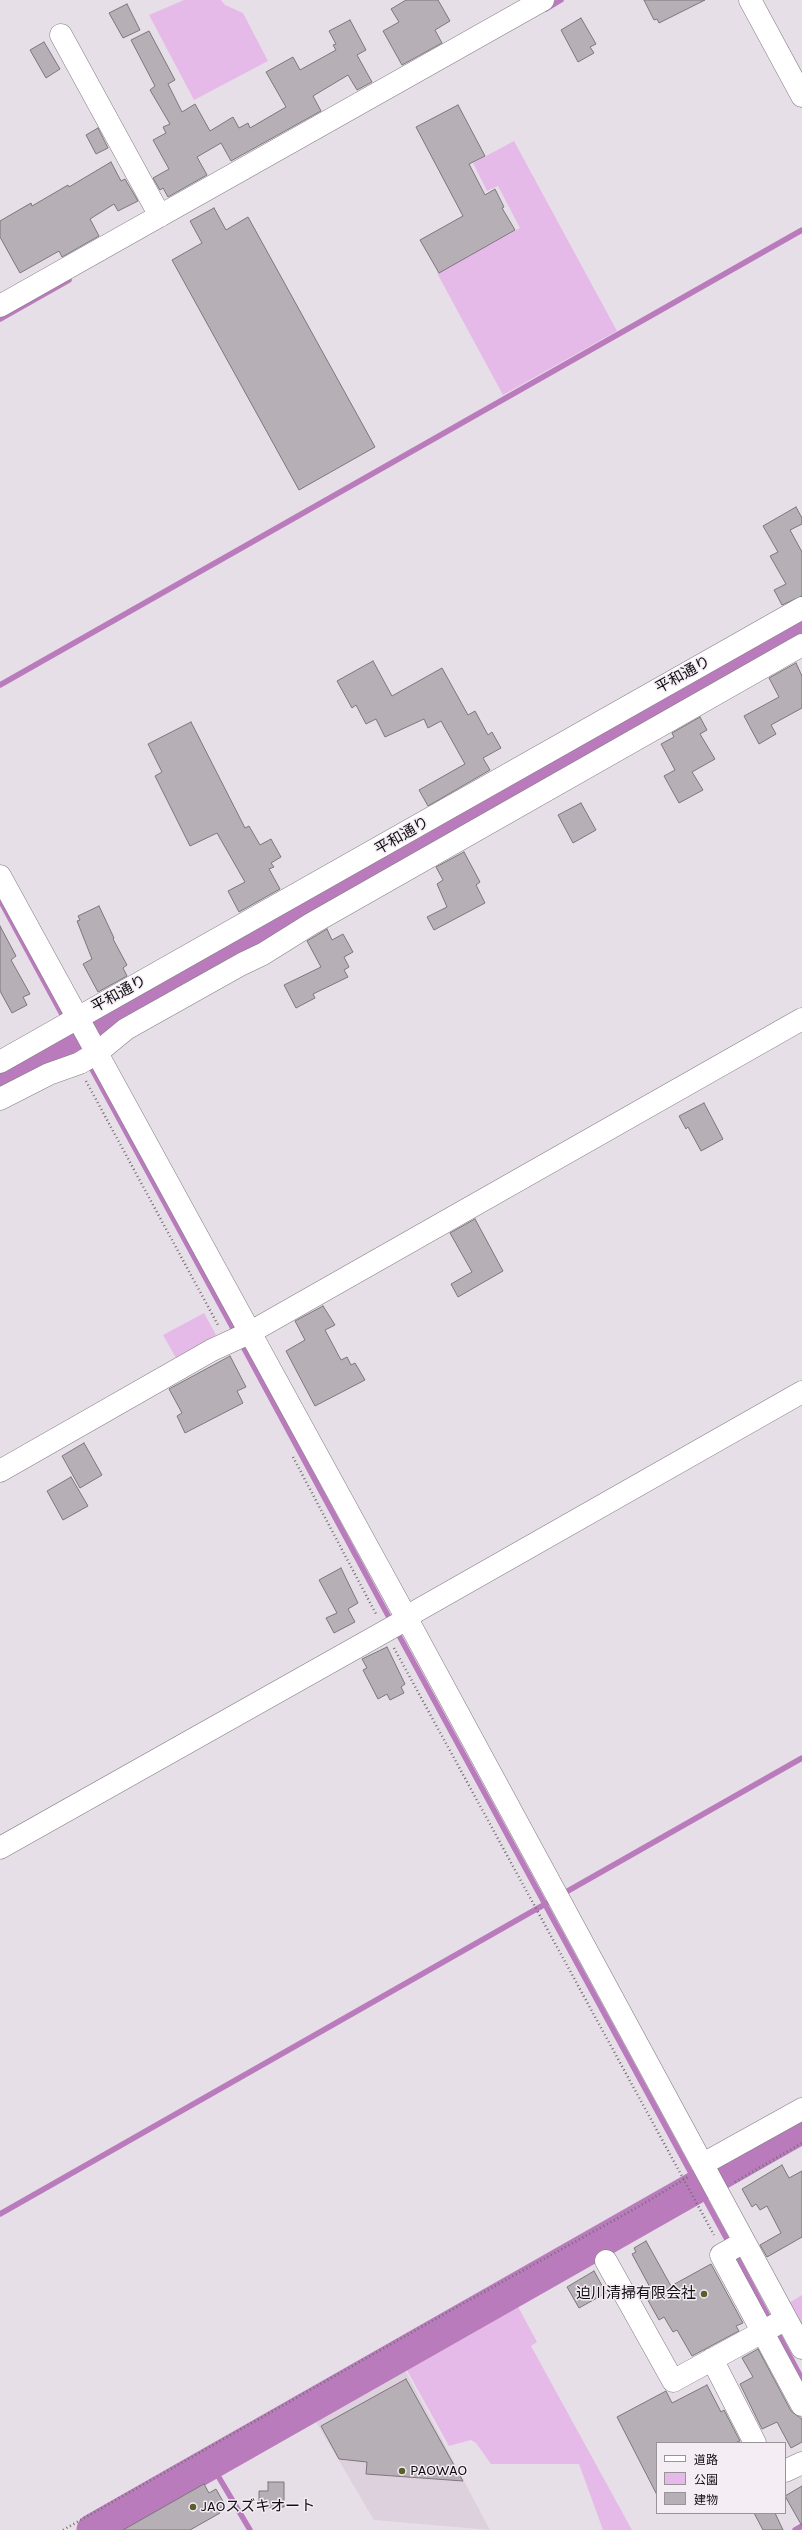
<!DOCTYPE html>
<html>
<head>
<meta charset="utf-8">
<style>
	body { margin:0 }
	#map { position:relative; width:802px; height:2530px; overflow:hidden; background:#e7dfe7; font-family:Karla,"Noto Sans JP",sans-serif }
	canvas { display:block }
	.legend { position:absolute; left:656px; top:2442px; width:130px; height:72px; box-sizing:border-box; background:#f4edf4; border:1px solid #999499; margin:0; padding:5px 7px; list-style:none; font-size:12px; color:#110e11 }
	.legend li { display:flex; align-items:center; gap:8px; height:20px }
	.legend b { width:20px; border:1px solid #999499 }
</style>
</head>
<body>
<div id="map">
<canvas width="802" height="2530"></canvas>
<ul class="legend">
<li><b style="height:5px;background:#fff"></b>道路</li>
<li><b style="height:11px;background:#e6bae8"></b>公園</li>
<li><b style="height:11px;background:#b6afb6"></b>建物</li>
</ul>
</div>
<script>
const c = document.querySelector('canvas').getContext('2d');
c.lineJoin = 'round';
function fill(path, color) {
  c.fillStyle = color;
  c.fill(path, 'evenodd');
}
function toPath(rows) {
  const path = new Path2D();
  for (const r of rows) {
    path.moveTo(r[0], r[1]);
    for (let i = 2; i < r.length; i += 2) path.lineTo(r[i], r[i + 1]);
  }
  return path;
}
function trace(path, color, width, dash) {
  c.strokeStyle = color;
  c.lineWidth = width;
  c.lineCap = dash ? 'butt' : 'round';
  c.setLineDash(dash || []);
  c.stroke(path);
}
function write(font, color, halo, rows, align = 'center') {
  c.font = font + ' Karla,"Noto Sans JP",sans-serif';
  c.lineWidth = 3;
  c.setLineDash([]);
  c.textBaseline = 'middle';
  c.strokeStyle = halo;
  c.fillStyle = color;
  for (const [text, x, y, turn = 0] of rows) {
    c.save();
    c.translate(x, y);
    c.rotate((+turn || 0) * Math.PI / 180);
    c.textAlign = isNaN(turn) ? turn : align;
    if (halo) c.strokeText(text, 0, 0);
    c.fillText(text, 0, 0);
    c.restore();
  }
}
fill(toPath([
	[405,2370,490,2530,374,2520,316,2422]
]), '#ded1de');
fill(toPath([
	[184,0,221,0,225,5,243,13,268,61,194,100,149,15],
	[514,141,617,331,503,395,437,273,520,228,498,186,487,191,473,163],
	[204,1313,216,1335,176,1358,163,1335],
	[802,2295,802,2327,789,2303],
	[515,2301,537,2342,531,2346,632,2530,603,2530,579,2464,491,2464,476,2443,471,2440,449,2446,404,2365]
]), '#e6bae8');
trace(toPath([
	[546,9,561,0],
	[0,319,69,280],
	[0,685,802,230],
	[0,900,65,1020],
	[69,1027,84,1055],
	[88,1062,236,1334],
	[240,1341,392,1623],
	[396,1630,730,2245],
	[566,1892,802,1758],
	[0,2214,547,1903],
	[734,2252,771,2322],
	[776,2330,802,2379],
	[211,2464,250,2530],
	[795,2530,802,2526]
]), '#b97bbc', 5.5);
trace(toPath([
	[0,1084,802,629],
	[93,2530,802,2127]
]), '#b97bbc', 33);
const building = toPath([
	[406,0,438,0,450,21,435,30,442,43,402,65,383,31,399,22,391,9,406,0],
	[644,0,705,0,659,23,657,19,654,20,644,0],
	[127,4,140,30,123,38,109,13,127,4],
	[581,18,596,44,590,47,594,53,578,62,561,30,581,18],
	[350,20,366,50,357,55,372,82,357,90,348,75,313,96,321,111,231,161,221,143,197,157,207,175,168,197,163,188,160,190,153,178,169,169,153,140,166,133,163,127,170,124,150,90,155,86,131,40,149,31,175,80,168,84,182,112,195,104,210,131,233,117,239,128,248,123,250,128,286,107,266,72,293,57,300,70,336,50,333,45,336,44,329,31,350,20],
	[44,42,60,69,46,78,30,50,44,42],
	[458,105,485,156,469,164,485,195,495,189,504,207,502,208,515,230,439,273,420,240,463,216,416,127,458,105],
	[98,128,108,148,96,154,86,135,98,128],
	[111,162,121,181,125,179,138,201,118,211,114,204,90,219,99,236,62,257,59,251,20,273,0,237,0,221,31,203,32,206,68,185,69,187,111,162],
	[214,208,226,230,248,217,375,447,299,490,172,260,202,243,190,221,214,208],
	[796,507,802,518,802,524,790,530,802,552,802,596,782,605,774,590,786,584,770,556,778,552,763,526,796,507],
	[373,661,392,696,442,668,468,715,475,711,488,735,492,732,501,748,483,758,490,770,428,806,419,790,465,764,441,721,428,728,424,719,385,737,376,719,366,724,356,705,352,708,337,681,373,661],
	[796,663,802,676,802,708,771,725,776,734,759,744,744,716,779,697,769,678,796,663],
	[700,717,707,730,700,734,715,759,692,772,703,790,679,803,664,776,675,770,661,744,674,737,672,733,700,717],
	[191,722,245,828,249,826,260,845,271,839,281,857,271,863,274,867,269,869,280,889,239,912,228,891,245,882,217,833,190,846,155,776,162,772,148,744,191,722],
	[581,803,596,830,573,843,558,815,581,803],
	[464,852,480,882,476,885,485,903,434,930,427,917,447,907,437,884,443,880,436,867,464,852],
	[99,906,114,938,113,939,127,965,123,968,127,976,98,992,83,964,92,959,77,921,80,920,78,916,99,906],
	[0,926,16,956,11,960,30,994,23,997,27,1005,12,1013,0,991,0,926],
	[327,929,332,940,343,934,353,952,344,957,349,967,344,970,348,977,313,994,315,998,296,1008,284,985,321,967,307,941,327,929],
	[704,1103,723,1139,701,1151,688,1127,686,1129,679,1116,704,1103],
	[475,1219,503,1271,458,1297,451,1284,472,1272,450,1233,475,1219],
	[323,1306,335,1325,325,1330,341,1360,347,1357,351,1365,355,1363,365,1380,315,1406,286,1351,305,1340,295,1321,323,1306],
	[230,1356,246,1387,237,1391,243,1403,185,1433,177,1416,182,1413,169,1389,230,1356],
	[84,1443,102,1475,80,1488,62,1456,84,1443],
	[71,1477,88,1506,63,1520,47,1491,71,1477],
	[341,1568,358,1603,348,1609,355,1622,334,1633,326,1618,337,1613,319,1580,341,1568],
	[387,1647,405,1684,401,1687,404,1693,390,1700,387,1694,378,1699,363,1670,367,1668,362,1659,387,1647],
	[782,2165,789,2178,802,2171,802,2237,767,2257,760,2245,781,2233,767,2206,760,2210,756,2204,752,2207,742,2189,782,2165],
	[646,2241,671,2286,711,2264,743,2323,736,2326,739,2331,692,2356,677,2330,673,2332,664,2317,659,2320,645,2295,652,2291,632,2254,636,2252,634,2248,646,2241],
	[594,2271,606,2293,579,2308,567,2287,594,2271],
	[758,2349,791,2411,802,2419,802,2442,791,2448,777,2422,762,2429,740,2384,753,2377,742,2358,758,2349],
	[406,2379,450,2458,463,2481,366,2474,367,2462,339,2459,321,2426,406,2379],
	[707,2385,721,2412,724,2410,740,2441,735,2443,657,2443,657,2495,617,2417,666,2391,672,2403,707,2385],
	[268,2482,284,2482,284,2507,259,2508,259,2491,268,2491,268,2482],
	[204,2484,209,2493,216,2489,225,2505,218,2509,220,2513,190,2530,123,2530,204,2484],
	[802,2486,802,2526,785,2496,802,2486],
	[754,2513,775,2513,783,2530,763,2530,754,2513]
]);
fill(building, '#b6afb6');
trace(building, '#7d767d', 1);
const minor = toPath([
	[750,0,802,96],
	[61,35,160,216],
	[0,306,543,0],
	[0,876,406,1617,802,2348],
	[0,1062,802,608],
	[0,1099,49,1074,80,1063,98,1052,126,1029,242,964,263,954,311,924,802,645],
	[0,1471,212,1350,249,1333,802,1019],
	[406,1617,802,1392],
	[0,1848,407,1619],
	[703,2164,802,2109],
	[744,2242,721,2255,802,2405],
	[606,2261,673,2381,786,2319],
	[712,2359,755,2443],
	[785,2471,802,2463]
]);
trace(minor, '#837c83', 23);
trace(toPath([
	[86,1081,218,1325],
	[293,1457,376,1614],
	[394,1648,714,2235],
	[735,2182,802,2143],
	[63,2530,446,2313,638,2207,688,2177]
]), '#726d72', 2.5, [1, 3]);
trace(minor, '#fff', 22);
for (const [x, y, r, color] of [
	[704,2294,4,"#585e2c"],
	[402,2471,4,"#585e2c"],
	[193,2507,4,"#585e2c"]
]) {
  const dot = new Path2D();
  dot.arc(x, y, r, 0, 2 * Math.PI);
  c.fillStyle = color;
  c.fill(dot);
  trace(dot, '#f4edf4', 1.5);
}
write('15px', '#110e11', '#f4edf4', [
	["平和通り",683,675,-29],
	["平和通り",402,836,-30],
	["平和通り",119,994,-29]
]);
write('15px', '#110e11', '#f4edf4', [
	["迫川清掃有限会社",696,2294,"right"],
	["PAOWAO",410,2471],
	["JAOスズキオート",201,2507]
], 'left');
</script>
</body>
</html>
